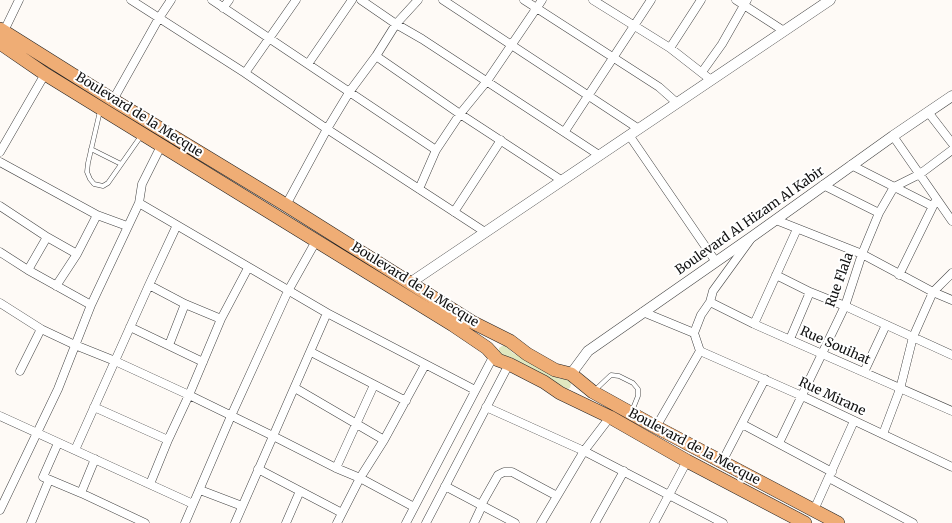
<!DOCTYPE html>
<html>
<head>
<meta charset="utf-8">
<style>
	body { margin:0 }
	canvas { display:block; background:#fefaf6 }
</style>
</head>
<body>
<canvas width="952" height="523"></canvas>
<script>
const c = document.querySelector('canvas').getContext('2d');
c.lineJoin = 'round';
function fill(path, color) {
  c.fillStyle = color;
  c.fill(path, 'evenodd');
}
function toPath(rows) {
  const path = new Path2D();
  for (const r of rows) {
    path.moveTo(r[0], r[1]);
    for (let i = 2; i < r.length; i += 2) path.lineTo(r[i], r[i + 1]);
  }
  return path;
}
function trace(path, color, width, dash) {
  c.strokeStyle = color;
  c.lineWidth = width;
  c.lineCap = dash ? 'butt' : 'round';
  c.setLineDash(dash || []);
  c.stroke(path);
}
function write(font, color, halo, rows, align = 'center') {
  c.font = font + ' Merriweather,serif';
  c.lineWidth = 4;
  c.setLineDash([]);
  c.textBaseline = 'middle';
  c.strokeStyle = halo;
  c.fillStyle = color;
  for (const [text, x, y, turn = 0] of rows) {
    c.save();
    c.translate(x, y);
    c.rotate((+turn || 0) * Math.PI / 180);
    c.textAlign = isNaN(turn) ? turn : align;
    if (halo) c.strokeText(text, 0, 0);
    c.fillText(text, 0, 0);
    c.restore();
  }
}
fill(toPath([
	[505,345,513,353,560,379,566,379,569,381,571,384,570,388,567,389,511,357,502,356,499,352,499,348,502,346]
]), '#e0e8c0');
const service = toPath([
	[100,111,88,163,87,172,90,179,94,184,103,186,108,183,141,136],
	[91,149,121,164],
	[594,391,611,375,619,376,633,383,638,389,638,396,632,411]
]);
const minor = toPath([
	[131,0,245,73,327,129,485,232],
	[212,0,436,150],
	[361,0,396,24,422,39,599,155],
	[443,0,639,129],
	[524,0,659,87,677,103],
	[593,0,670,48,711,80],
	[736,0,784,31],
	[223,8,229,0],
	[4,31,19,0],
	[670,48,701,0],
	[376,56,460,114,561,180],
	[308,64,352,0],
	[702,72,722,44,747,0],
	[245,73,296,0],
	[113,100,159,18,171,0],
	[928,112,952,143],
	[565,131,651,0],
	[629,135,716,262],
	[893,136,952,221],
	[0,152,45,74],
	[0,162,97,215,127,226],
	[851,165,932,206],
	[823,185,879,213],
	[419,189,436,150,460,114,487,81,542,0],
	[139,203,327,313,475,390],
	[286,205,327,129,350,91,376,56,396,24,418,0],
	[0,206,47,237,77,254],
	[454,212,501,140],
	[776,220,862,254,933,292,952,300],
	[0,252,28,270,91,305],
	[28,270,47,237],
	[776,275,810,292,845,306,952,355],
	[899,275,935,202],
	[149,285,185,304,221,319],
	[56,286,77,254,97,215],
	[710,302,754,324,952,411],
	[0,303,41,329,75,345,115,361,189,395,273,436,336,468,360,478,414,507],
	[643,312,694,333],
	[754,324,797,229],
	[130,327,203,362],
	[790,339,810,292],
	[169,345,185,304],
	[700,351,802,396,952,467],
	[311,352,406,401],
	[20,371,41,329],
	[864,372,886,325],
	[295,388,384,440],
	[94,407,168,440],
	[486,407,584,451,723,523],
	[0,416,193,504],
	[742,424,832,472],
	[656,427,700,351,694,333,701,315,710,302,713,291,750,240],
	[883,434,900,389,913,337,933,292,952,273],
	[58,443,43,477,81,493,145,523],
	[779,443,845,306,862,254,879,213,894,187,920,174,952,150],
	[75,450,149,285,177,225],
	[722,462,765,379],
	[336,468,374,385],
	[258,469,342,513],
	[829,478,913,523],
	[150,484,168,440,189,395,221,319,248,268],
	[445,486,515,523],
	[200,490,242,506],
	[81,493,95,459],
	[481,505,498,475,504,472,512,472,557,496],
	[0,510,58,389,91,305,139,203,142,184,161,146],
	[814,510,854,421],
	[31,523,49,480],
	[185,523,231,416,288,291,316,241],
	[235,523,327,313],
	[286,523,300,491],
	[337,523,360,478,384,440,425,365],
	[406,523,494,355],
	[426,523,509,364],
	[474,523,482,506],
	[541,523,584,451,610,417],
	[595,523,624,471],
	[654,523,687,461]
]);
const tertiary = toPath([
	[410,283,830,0],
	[571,374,588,351,753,236,893,136,952,96]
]);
const primary = toPath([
	[0,29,113,100,286,205,472,322,510,341,527,354,555,370,571,374,593,392,656,427,838,523],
	[0,43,45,74,453,325,487,348,498,360,509,364,544,382,560,393,610,417,687,461,805,523]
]);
trace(service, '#444', 5);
trace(minor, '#444', 9);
trace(tertiary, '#444', 11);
trace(primary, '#222', 14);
trace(service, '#fff', 4);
trace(minor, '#fff', 8);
trace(tertiary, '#fff', 10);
trace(primary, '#efad75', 13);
write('13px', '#111', '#fff', [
	["Boulevard de la Mecque",139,115,32],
	["Boulevard Al Hizam Al Kabir",750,221,-35],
	["Rue Flala",840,280,-70],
	["Boulevard de la Mecque",415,285,32],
	["Rue Souihat",835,346,24],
	["Rue Mirane",832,397,25],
	["Boulevard de la Mecque",694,447,28]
]);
</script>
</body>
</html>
